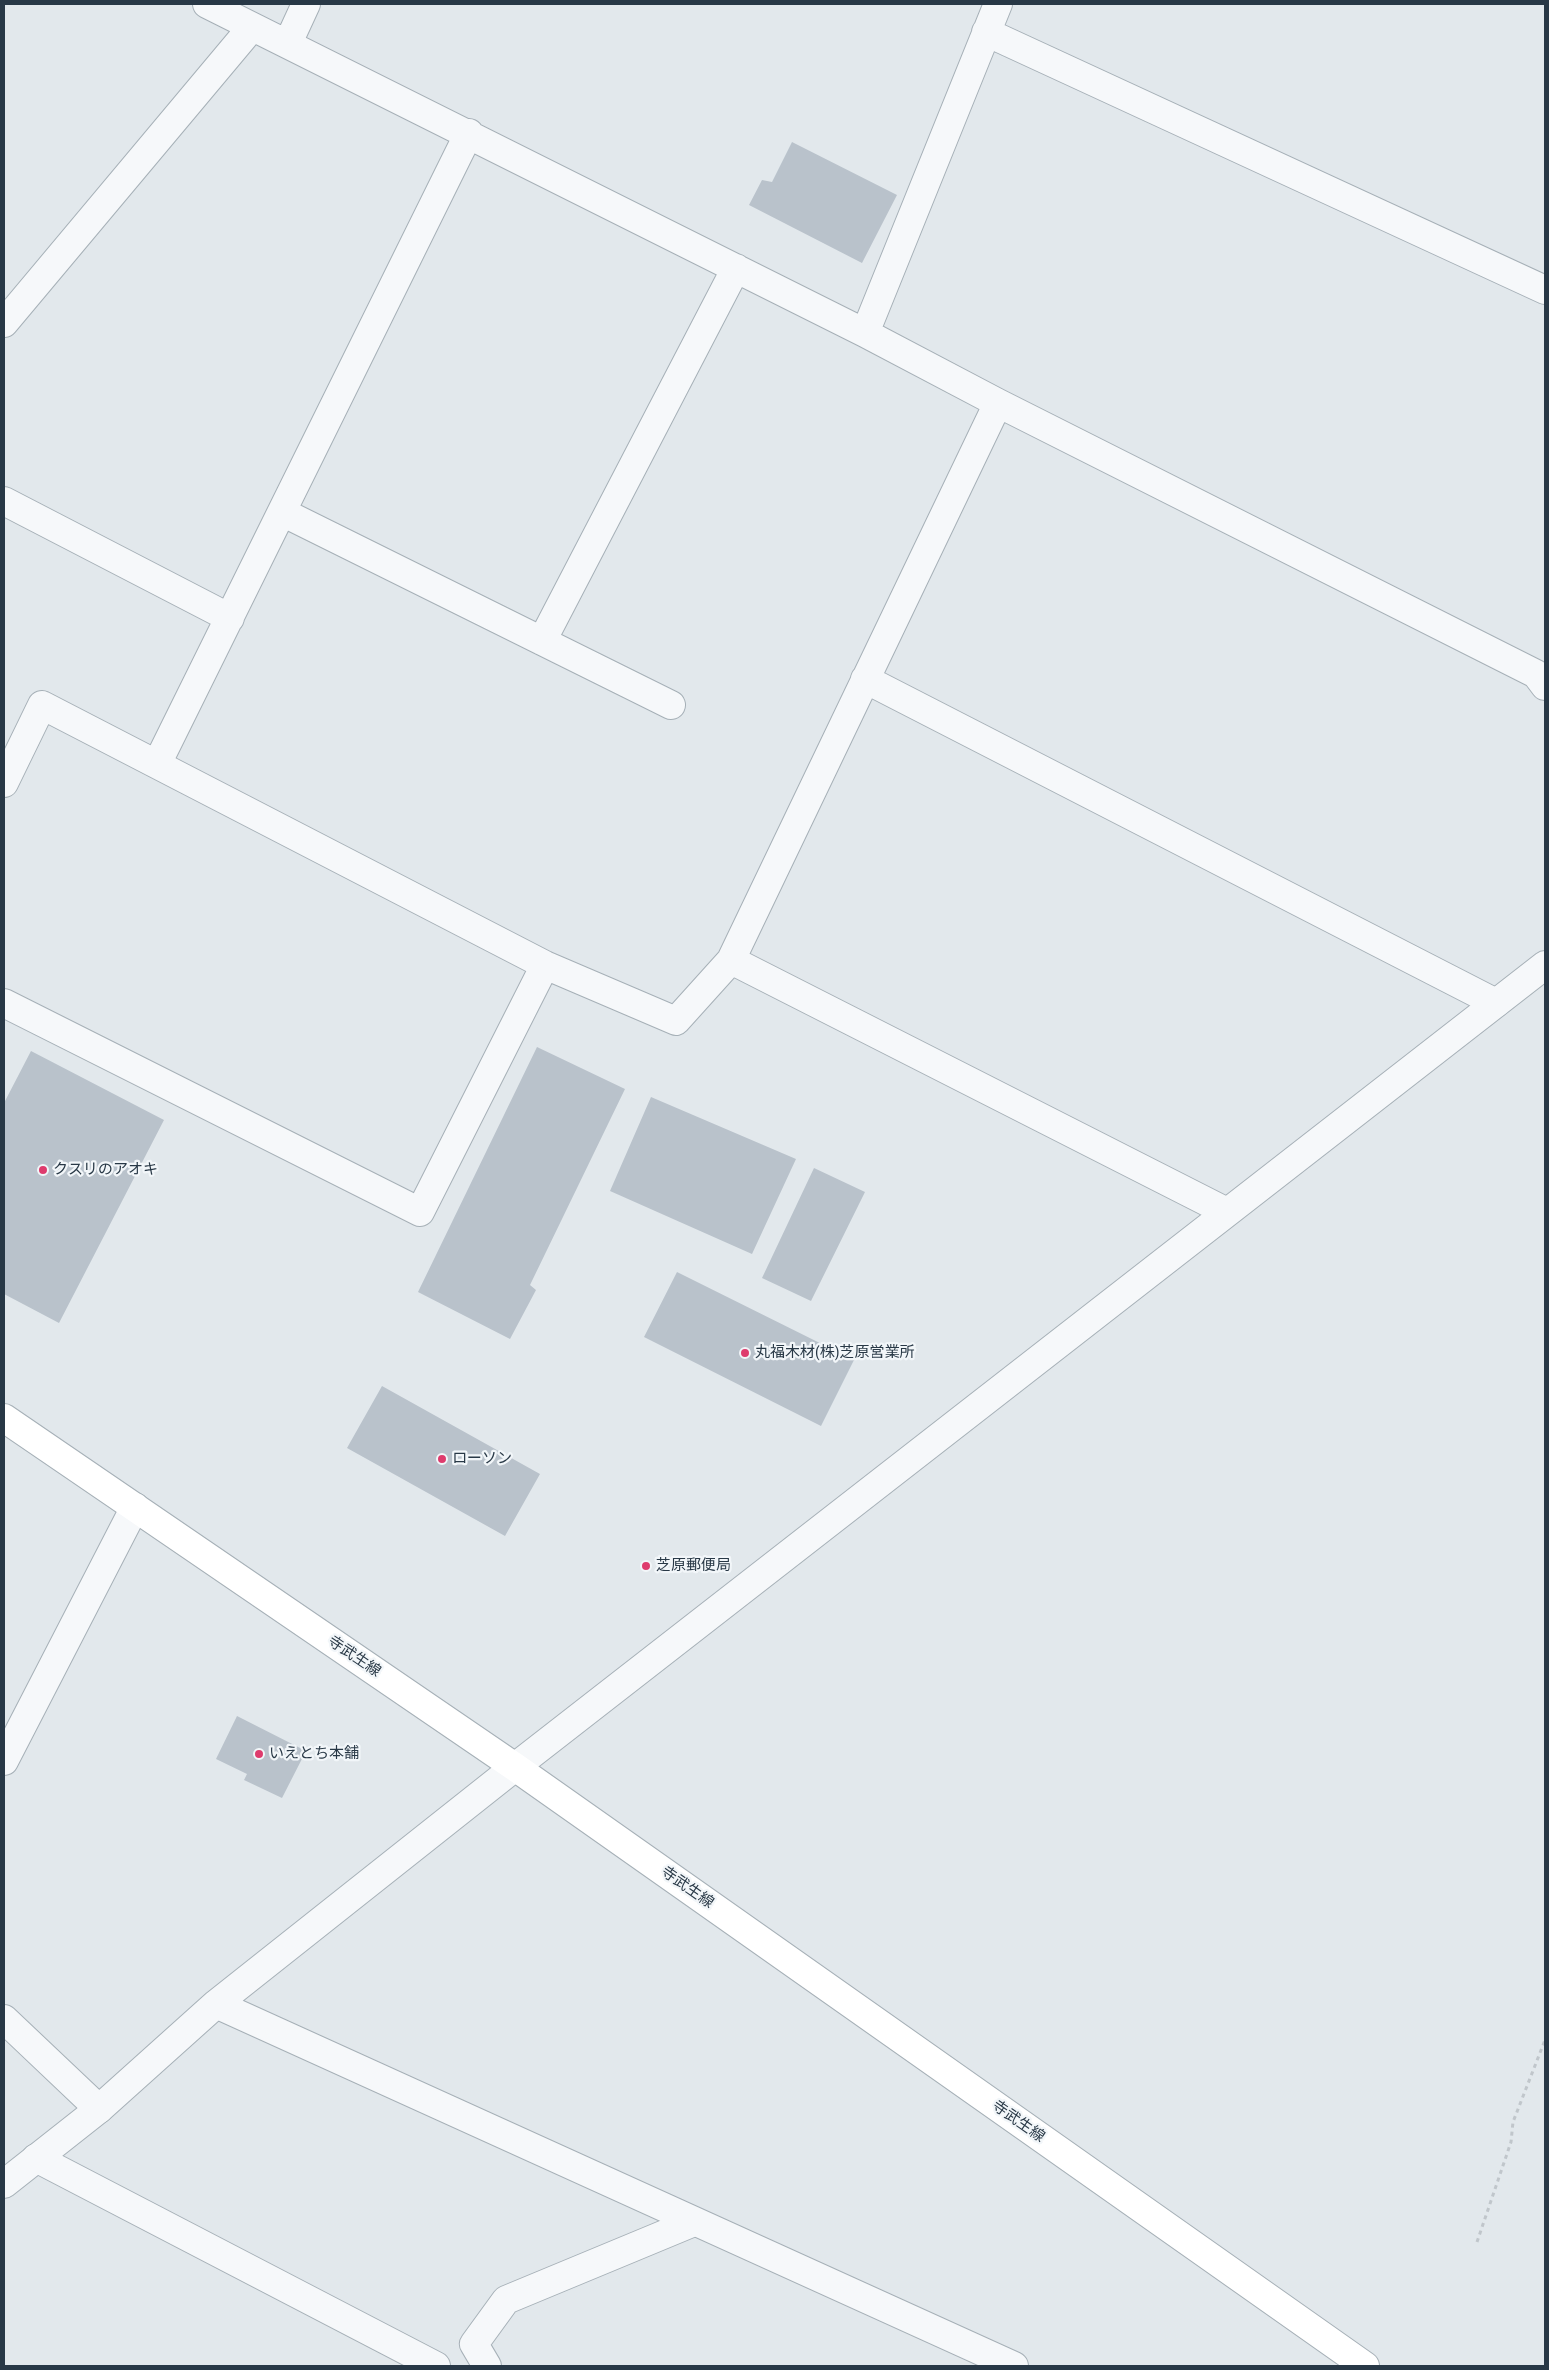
<!DOCTYPE html>
<html>
<head>
<meta charset="utf-8">
<style>
	body { margin:0 }
	#map { position:relative; width:1549px; height:2370px; overflow:hidden; background:#e2e8ec; font-family:"Roboto Condensed",sans-serif }
	canvas { display:block }
	.frame { position:absolute; inset:0; border:5px solid #283846; pointer-events:none }
</style>
</head>
<body>
<div id="map">
<canvas width="1549" height="2370"></canvas>
<div class="frame"></div>
</div>
<script>
const c = document.querySelector('canvas').getContext('2d');
c.lineJoin = 'round';
function fill(path, color) {
  c.fillStyle = color;
  c.fill(path, 'evenodd');
}
function toPath(rows) {
  const path = new Path2D();
  for (const r of rows) {
    path.moveTo(r[0], r[1]);
    for (let i = 2; i < r.length; i += 2) path.lineTo(r[i], r[i + 1]);
  }
  return path;
}
function trace(path, color, width, dash) {
  c.strokeStyle = color;
  c.lineWidth = width;
  c.lineCap = dash ? 'butt' : 'round';
  c.setLineDash(dash || []);
  c.stroke(path);
}
function write(font, color, halo, rows, align = 'center') {
  c.font = font + ' "Roboto Condensed","Noto Sans JP",sans-serif';
  c.lineWidth = 4.5;
  c.setLineDash([]);
  c.textBaseline = 'middle';
  c.strokeStyle = halo;
  c.fillStyle = color;
  for (const [text, x, y, turn = 0] of rows) {
    c.save();
    c.translate(x, y);
    c.rotate((+turn || 0) * Math.PI / 180);
    c.textAlign = isNaN(turn) ? turn : align;
    if (halo) c.strokeText(text, 0, 0);
    c.fillText(text, 0, 0);
    c.restore();
  }
}
fill(toPath([
	[792,142,897,195,862,263,749,205,762,180,772,182],
	[537,1047,625,1089,530,1285,536,1290,510,1339,418,1292],
	[31,1051,164,1120,59,1323,4,1294,4,1103],
	[651,1097,796,1159,752,1254,610,1191],
	[814,1168,865,1192,811,1301,762,1278],
	[677,1272,854,1360,821,1426,644,1337],
	[382,1386,540,1474,505,1536,347,1448],
	[237,1716,306,1751,282,1798,244,1780,247,1774,216,1759]
]), '#b9c2cb');
const minor = toPath([
	[207,4,865,333,998,403,1536,674,1545,686],
	[986,32,1545,290],
	[288,43,306,4],
	[4,323,252,27],
	[865,333,998,4],
	[4,501,230,618],
	[282,512,671,705],
	[542,641,736,268],
	[865,679,1496,1003],
	[157,764,469,133],
	[4,783,42,705,545,965,676,1021,731,960,998,403],
	[731,960,1227,1212],
	[4,1003,420,1212,545,965],
	[4,1761,135,1507],
	[4,2019,99,2109],
	[36,2158,436,2366],
	[487,2366,474,2344,506,2300,694,2222]
]);
const tertiary = toPath([
	[216,2004,1014,2366],
	[4,2184,99,2109,216,2004,515,1767,1545,965]
]);
const secondary = toPath([
	[4,1418,515,1767,1365,2366]
]);
trace(minor, '#a6b0b7', 30);
trace(tertiary, '#a6b0b7', 30);
trace(secondary, '#a6b0b7', 30);
trace(toPath([
	[1477,2242,1511,2142,1513,2122,1545,2040]
]), '#c0c6cb', 3, [4, 4]);
trace(minor, '#f6f8fa', 28);
trace(tertiary, '#f6f8fa', 28);
trace(secondary, '#fff', 28);
for (const [x, y, r, color] of [
	[43,1170,5,"#de3b6d"],
	[745,1353,5,"#de3b6d"],
	[442,1459,5,"#de3b6d"],
	[646,1566,5,"#de3b6d"],
	[259,1754,5,"#de3b6d"]
]) {
  const dot = new Path2D();
  dot.arc(x, y, r, 0, 2 * Math.PI);
  c.fillStyle = color;
  c.fill(dot);
  trace(dot, '#f2f6f9', 2);
}
write('15px', '#283846', '#f2f6f9', [
	["クスリのアオキ",53,1170],
	["丸福木材(株)芝原営業所",755,1353],
	["ローソン",452,1459],
	["芝原郵便局",656,1566],
	["いえとち本舗",269,1754]
], 'left');
write('15px', '#283846', '#f2f6f9', [
	["寺武生線",354,1657,34],
	["寺武生線",687,1888,35],
	["寺武生線",1018,2122,35]
]);
</script>
</body>
</html>
